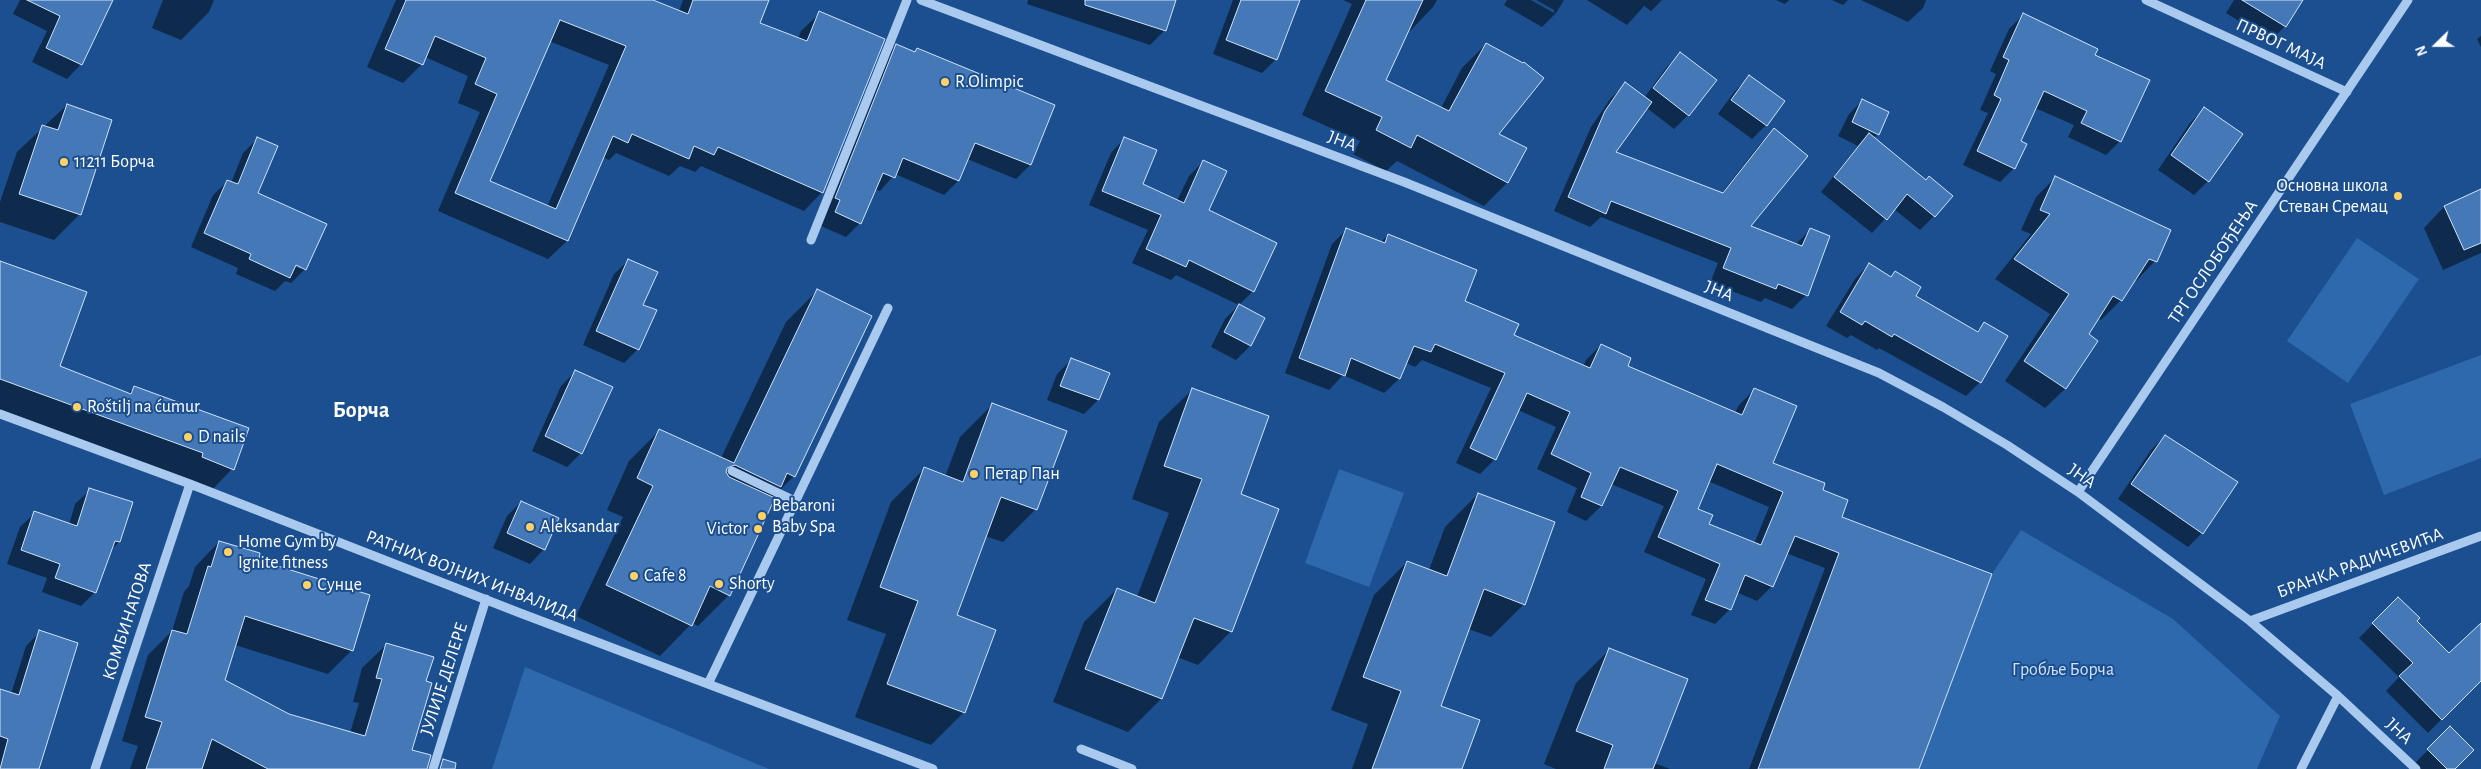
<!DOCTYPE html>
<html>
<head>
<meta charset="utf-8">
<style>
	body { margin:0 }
	#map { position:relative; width:2481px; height:769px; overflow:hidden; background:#1b4f8f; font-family:"Alegreya Sans",sans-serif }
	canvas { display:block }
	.north { position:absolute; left:2411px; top:20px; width:50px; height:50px; -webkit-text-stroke:4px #1b4f8f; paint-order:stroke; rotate:248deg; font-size:14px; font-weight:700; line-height:20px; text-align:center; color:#fff }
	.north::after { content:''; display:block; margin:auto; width:18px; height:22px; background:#fff; clip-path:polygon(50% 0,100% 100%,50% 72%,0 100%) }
</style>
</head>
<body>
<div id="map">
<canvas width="2481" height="769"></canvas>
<div class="north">N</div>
</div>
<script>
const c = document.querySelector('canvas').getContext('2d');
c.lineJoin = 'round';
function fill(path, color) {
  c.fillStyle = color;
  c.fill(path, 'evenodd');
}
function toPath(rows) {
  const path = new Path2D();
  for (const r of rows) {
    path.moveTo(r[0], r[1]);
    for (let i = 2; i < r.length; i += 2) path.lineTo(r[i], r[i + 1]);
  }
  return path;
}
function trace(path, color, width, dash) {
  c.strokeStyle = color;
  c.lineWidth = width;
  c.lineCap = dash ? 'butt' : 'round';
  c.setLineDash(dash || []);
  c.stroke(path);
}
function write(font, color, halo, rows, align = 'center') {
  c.font = font + ' "Alegreya Sans",sans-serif';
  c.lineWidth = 4;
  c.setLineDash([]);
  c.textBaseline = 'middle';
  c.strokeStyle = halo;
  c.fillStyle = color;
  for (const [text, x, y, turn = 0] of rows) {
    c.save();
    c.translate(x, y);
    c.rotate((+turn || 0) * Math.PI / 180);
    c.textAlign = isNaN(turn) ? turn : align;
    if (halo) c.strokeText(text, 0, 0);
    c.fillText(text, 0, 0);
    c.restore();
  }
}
fill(toPath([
	[2357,238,2419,279,2348,383,2287,341],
	[2481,355,2481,458,2384,495,2350,404],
	[1339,469,1404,493,1369,587,1305,563],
	[2021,530,2173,619,2280,716,2257,769,1919,769,1992,574],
	[525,667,769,769,492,769]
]), '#2e69ad');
fill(toPath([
	[20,0,84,0,81,64,67,79,32,62,47,31,13,14],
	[163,0,214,0,209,12,181,40,152,28],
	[396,0,650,0,679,11,683,0,766,0,758,24,798,39,801,31,820,13,822,192,804,211,701,166,695,172,680,166,669,176,616,153,609,160,602,157,567,241,548,259,438,211,480,112,458,103,468,76,425,57,422,64,403,83,367,67],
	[549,41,609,65,547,207,488,181],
	[1028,0,1174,0,1164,31,1150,45,1027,4],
	[1233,0,1298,0,1276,59,1262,73,1213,54],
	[1343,0,1437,0,1433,7,1410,31,1407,30,1385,80,1441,108,1462,68,1486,44,1497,134,1507,183,1484,206,1397,161,1386,171,1353,154,1360,141,1302,115,1352,4],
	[1507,0,1531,0,1554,13,1554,10,1536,0,1564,0,1556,13,1542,27,1504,5],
	[1587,0,1662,0,1651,11,1644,6,1627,25],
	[1776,0,1789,0,1785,4],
	[1832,0,1848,0,1843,5],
	[1861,0,1926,0,1923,8,1908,22],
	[2234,0,2302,0,2285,26,2271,41,2226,13],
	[2023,15,2094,55,2120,141,2106,155,2068,137,2074,125,2035,108,2020,142,2014,168,2000,182,1963,165,1988,113,1980,110,1996,74,1990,71,2009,29],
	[2481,36,2481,47,2477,39],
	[896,46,914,53,917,50,1053,105,1030,165,1016,179,967,159,958,181,944,195,895,174,880,191,874,189,860,223,846,237,821,226,826,214,821,212,882,60],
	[1680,54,1688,115,1674,129,1647,108,1615,153,1721,194,1760,144,1774,130,1749,227,1796,244,1810,230,1806,295,1792,309,1765,298,1761,302,1710,283,1718,263,1601,217,1590,227,1554,211,1591,127,1611,98,1626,84,1644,98,1666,68],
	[1749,77,1766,125,1752,139,1718,114,1735,91],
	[1863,100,1878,134,1873,138,1934,216,1920,230,1894,209,1872,233,1821,192,1858,146,1838,136,1849,114],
	[67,105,80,214,54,240,0,222,0,202,17,152],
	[2205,108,2208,181,2194,195,2158,170,2190,123],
	[258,138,256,194,305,269,291,283,285,281,275,291,236,274,238,268,191,247,213,195,228,181,231,183,243,153],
	[291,261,301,266,301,269,290,264],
	[1125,138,1141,185,1177,201,1189,176,1203,162,1208,210,1253,291,1239,305,1264,318,1250,346,1236,360,1211,347,1225,319,1239,305,1176,275,1171,280,1132,263,1148,230,1089,205,1111,153],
	[2056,177,2169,230,2155,261,2136,281,2134,280,2121,300,2101,320,2098,318,2087,335,2097,341,2065,389,2045,408,2005,381,2050,314,1995,279,2031,234,2021,230,2036,197],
	[2481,190,2481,253,2443,270,2424,228,2444,207],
	[1347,229,1381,242,1388,235,1463,302,1513,336,1583,367,1586,360,1601,345,1626,366,1735,413,1739,405,1754,390,1772,464,1821,491,1840,518,1918,769,1749,769,1825,568,1786,553,1772,586,1757,601,1736,592,1730,609,1715,624,1691,615,1706,579,1644,552,1664,506,1611,484,1601,506,1586,521,1567,512,1577,488,1537,469,1556,427,1518,410,1495,459,1480,474,1456,463,1491,388,1422,360,1415,367,1406,363,1399,379,1384,393,1343,375,1329,390,1285,373,1332,244],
	[1708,481,1769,507,1754,544,1708,525,1696,509],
	[629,260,641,305,638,349,624,363,583,345,614,274],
	[0,263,59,367,127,394,134,388,232,469,210,492,180,480,181,476,0,410],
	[1869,264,1890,277,1895,272,1914,297,1976,332,1984,324,1980,382,1966,396,1879,348,1877,350,1851,335,1847,338,1826,326,1855,279],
	[817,291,794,476,772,498,729,595,698,626,692,623,660,656,576,616,623,517,607,510,629,461,660,430,721,458,786,322],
	[1071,360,1108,373,1098,400,1084,414,1047,400,1057,374],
	[575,372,581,453,567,467,532,451,561,386],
	[1193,389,1231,631,1198,665,1177,657,1161,699,1128,732,1053,702,1084,622,1117,589,1137,597,1169,513,1132,499,1159,422],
	[993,404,1036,509,1003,542,985,536,955,616,964,712,931,745,855,717,886,634,847,620,891,502,924,469,945,477,960,437],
	[2165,436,2202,533,2188,547,2118,499,2151,450],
	[90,490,119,542,110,551,95,592,81,606,42,592,47,578,7,564,20,527,35,513,69,525,75,504],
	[1478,494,1524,604,1491,637,1468,629,1440,707,1461,769,1352,769,1368,724,1331,710,1374,595,1407,562,1429,570,1445,527],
	[521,502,544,549,530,564,493,548,507,516],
	[219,542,257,561,352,650,328,674,235,645,224,681,288,715,350,733,359,703,353,702,362,668,387,644,425,682,410,750,412,769,130,769,138,746,122,741,148,655,172,631,184,592,189,586,195,567],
	[2398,599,2415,621,2449,655,2481,625,2481,682,2479,681,2428,733,2386,691,2399,677,2359,638],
	[40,632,39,769,0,769,0,691,11,694,26,646],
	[1609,650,1654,763,1670,769,1556,769,1544,764,1576,683],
	[2450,728,2453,769,2419,769,2414,764]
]), '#0007');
const building = toPath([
	[27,0,113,0,82,65,46,48,60,16,27,0],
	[406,0,653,0,688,14,693,0,769,0,760,23,807,41,819,11,885,39,823,193,718,147,714,155,694,146,689,159,632,134,628,143,613,136,568,241,455,193,497,94,475,84,486,58,435,36,423,65,385,49,406,0],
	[560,20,626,46,556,209,490,181,560,20],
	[1085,0,1176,0,1166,31,1085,5,1085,0],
	[1241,0,1300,0,1277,60,1226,40,1241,0],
	[1366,0,1423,0,1386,80,1449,111,1486,43,1523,63,1524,62,1544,78,1499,134,1527,148,1508,183,1417,135,1411,148,1376,130,1382,117,1325,91,1366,0],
	[2242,0,2303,0,2286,27,2242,0],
	[2023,13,2098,49,2095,55,2150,80,2121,142,2081,123,2087,111,2044,91,2021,141,2027,144,2015,169,1977,151,2001,99,1994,95,2009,60,2003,57,2023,13],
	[896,44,915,52,917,48,1055,105,1031,165,975,143,959,181,903,158,895,178,883,173,861,224,835,212,840,200,835,198,896,44],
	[1680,52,1717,80,1689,116,1653,88,1680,52],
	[1749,75,1785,101,1767,126,1731,100,1749,75],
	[1625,82,1652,102,1616,152,1723,193,1774,128,1808,156,1751,226,1802,246,1810,228,1830,236,1808,296,1778,284,1776,289,1723,268,1731,248,1611,201,1606,214,1568,197,1605,111,1625,82],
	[1862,99,1889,112,1879,135,1852,122,1862,99],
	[67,104,112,120,81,215,19,194,42,125,58,130,67,104],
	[2204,107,2243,134,2209,182,2171,155,2204,107],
	[1869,133,1926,180,1929,176,1953,196,1935,217,1907,194,1887,220,1834,177,1869,133],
	[257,137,278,146,258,193,327,224,306,270,296,265,290,278,249,259,251,254,204,233,227,180,238,184,257,137],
	[1124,137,1157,150,1143,184,1184,203,1203,160,1227,171,1209,210,1277,243,1254,292,1189,260,1186,267,1146,249,1161,215,1102,191,1124,137],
	[2055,176,2171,230,2157,262,2149,259,2122,301,2113,296,2089,334,2098,341,2066,389,2024,361,2069,294,2014,259,2050,214,2040,210,2055,176],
	[2481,189,2481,243,2464,250,2444,206,2481,189],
	[1346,228,1385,243,1388,234,1477,270,1465,301,1519,324,1514,335,1590,368,1601,344,1631,358,1628,366,1742,415,1754,388,1797,406,1773,463,1825,483,1823,490,1848,500,1842,517,1992,574,1919,769,1758,769,1839,553,1795,536,1773,587,1745,575,1731,610,1705,600,1720,564,1658,537,1678,491,1620,467,1602,506,1581,497,1591,473,1551,454,1570,412,1527,393,1496,460,1470,448,1505,373,1435,344,1431,352,1414,346,1400,379,1351,358,1345,376,1299,358,1346,228],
	[1717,464,1783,492,1761,545,1709,524,1713,515,1698,509,1717,464],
	[628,259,658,272,643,305,657,310,639,350,596,331,628,259],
	[0,261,87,292,60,366,131,394,134,386,249,428,234,470,202,457,203,453,0,379,0,261],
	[1869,263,1891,277,1895,271,1921,287,1916,296,1978,332,1984,322,2008,336,1981,383,1894,334,1892,337,1865,321,1862,325,1840,312,1869,263],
	[817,289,872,316,795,477,787,473,781,487,735,465,727,468,726,472,729,477,775,498,730,596,710,586,692,626,606,585,653,486,637,478,659,429,734,463,817,289],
	[1239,304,1265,318,1251,346,1224,332,1239,304],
	[1071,358,1110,373,1099,400,1060,386,1071,358],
	[575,370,613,387,582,454,545,436,575,370],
	[1192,388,1269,416,1241,494,1279,509,1232,632,1194,618,1162,699,1085,669,1117,588,1155,603,1202,479,1164,466,1192,388],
	[992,403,1067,431,1037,510,1001,497,957,615,996,630,965,713,887,684,918,601,880,587,924,467,963,482,992,403],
	[2165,435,2238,482,2203,534,2131,484,2165,435],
	[89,488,133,502,120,542,115,541,96,593,55,578,60,564,21,550,34,511,77,526,89,488],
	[1478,493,1555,522,1525,605,1484,589,1441,706,1480,720,1462,769,1372,769,1401,691,1363,677,1407,561,1447,576,1478,493],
	[521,501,559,518,545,550,507,533,521,501],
	[219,541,260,553,259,560,370,595,353,651,245,616,225,680,289,714,365,736,382,679,376,678,386,643,434,657,426,681,432,683,412,750,431,755,427,769,268,769,212,739,202,769,146,769,162,722,145,717,172,630,187,634,208,566,211,567,219,541],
	[2398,597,2420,618,2417,621,2449,653,2481,623,2481,681,2442,720,2399,676,2413,663,2372,623,2398,597],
	[39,630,78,643,39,769,0,769,8,739,0,736,0,689,19,695,39,630],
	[1609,648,1688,679,1653,769,1604,769,1613,745,1576,731,1609,648],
	[2450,726,2474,750,2455,769,2447,769,2427,749,2450,726],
	[443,759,456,763,455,769,440,769,443,759]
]);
fill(building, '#4478b7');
trace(building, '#cfe3fa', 1);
trace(toPath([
	[921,0,1404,182,1879,373,1943,407,2007,445,2078,492,2250,621,2338,696,2416,769],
	[2146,0,2347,92],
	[811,240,907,0],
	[0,414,190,484,520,613,933,769],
	[732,471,795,501],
	[2078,492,2408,0],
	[2250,621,2481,536],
	[709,682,888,308],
	[1081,749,1132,769],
	[95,769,190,484],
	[433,769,486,599],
	[2301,769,2338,696]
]), '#a9c9ee', 9);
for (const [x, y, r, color] of [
	[945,82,5,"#ffd166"],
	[64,162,5,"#ffd166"],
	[2398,196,5,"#ffd166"],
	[77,407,5,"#ffd166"],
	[188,437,5,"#ffd166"],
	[974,474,5,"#ffd166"],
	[762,516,5,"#ffd166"],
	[530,527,5,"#ffd166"],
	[758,529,5,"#ffd166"],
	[228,552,5,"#ffd166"],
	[634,576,5,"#ffd166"],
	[719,584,5,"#ffd166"],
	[307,585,5,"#ffd166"]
]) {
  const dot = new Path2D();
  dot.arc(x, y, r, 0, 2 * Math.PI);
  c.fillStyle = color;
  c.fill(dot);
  trace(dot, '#1b4f8f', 2);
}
write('18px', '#fff', '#1b4f8f', [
	["ПРВОГ МАЈА",2281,44,25],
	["ЈНА",1342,141,21],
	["ТРГ ОСЛОБОЂЕЊА",2213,262,-56],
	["ЈНА",1719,291,22],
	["ЈНА",2082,476,35],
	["БРАНКА РАДИЧЕВИЋА",2360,563,-20],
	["РАТНИХ ВОЈНИХ ИНВАЛИДА",472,576,21],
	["КОМБИНАТОВА",127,621,-72],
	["ЈУЛИЈЕ ДЕЛЕРЕ",444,679,-72],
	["ЈНА",2399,731,43]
]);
write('18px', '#fff', '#1b4f8f', [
	["R.Olimpic",955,82],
	["11211 Борча",74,162],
	["Основна школа",2388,186,"right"],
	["Стеван Сремац",2388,207,"right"],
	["Roštilj na ćumur",87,407],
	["D nails",198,437],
	["Петар Пан",984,474],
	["Bebaroni",772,506],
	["Baby Spa",772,527],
	["Aleksandar",540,527],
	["Victor",748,529,"right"],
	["Home Gym by",238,542],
	["Ignite fitness",238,563],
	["Cafe 8",644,576],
	["Shorty",729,584],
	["Сунце",317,585]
], 'left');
write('18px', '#cfe3fa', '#1b4f8f', [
	["Гробље Борча",2063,670]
]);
write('bold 22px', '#fff', '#1b4f8f', [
	["Борча",361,410]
]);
</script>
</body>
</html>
